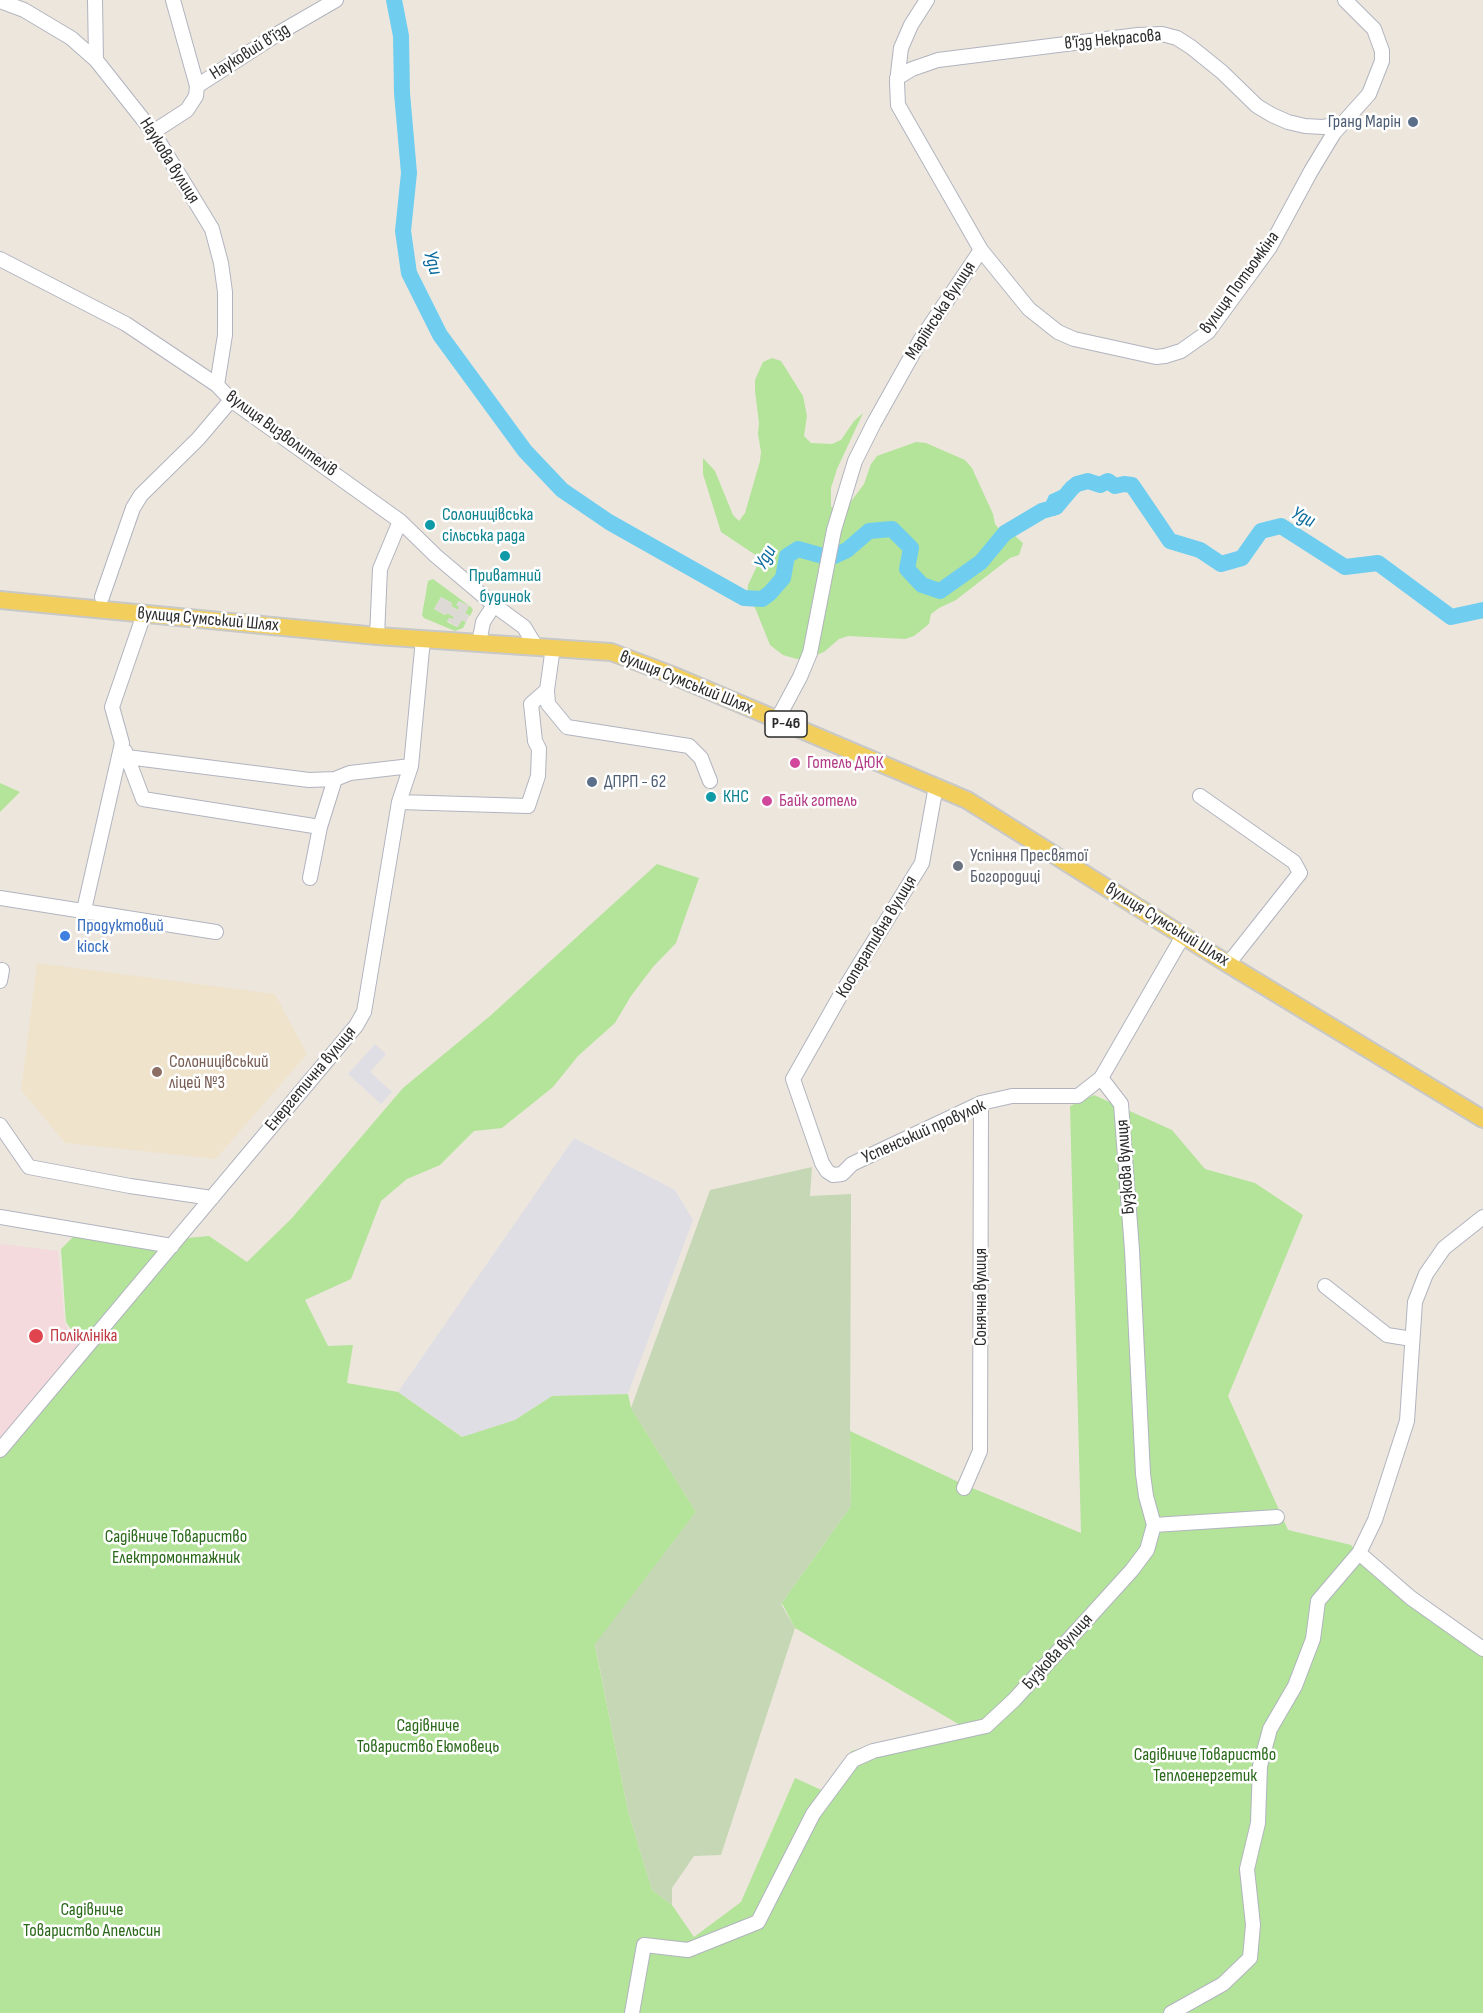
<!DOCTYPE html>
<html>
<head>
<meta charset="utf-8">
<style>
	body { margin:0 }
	canvas { display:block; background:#ede6dd }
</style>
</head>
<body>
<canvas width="1483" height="2013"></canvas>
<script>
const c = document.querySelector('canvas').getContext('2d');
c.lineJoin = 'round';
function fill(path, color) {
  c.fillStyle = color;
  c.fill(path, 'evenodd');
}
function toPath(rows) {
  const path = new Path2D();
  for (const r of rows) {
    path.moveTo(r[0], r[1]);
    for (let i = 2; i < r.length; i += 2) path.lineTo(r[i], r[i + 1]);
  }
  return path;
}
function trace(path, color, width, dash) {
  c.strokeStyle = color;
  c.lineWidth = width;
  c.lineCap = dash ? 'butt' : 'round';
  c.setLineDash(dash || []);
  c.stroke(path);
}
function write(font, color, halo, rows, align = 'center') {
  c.font = font + ' "Sofia Sans Condensed",sans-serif';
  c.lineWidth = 5;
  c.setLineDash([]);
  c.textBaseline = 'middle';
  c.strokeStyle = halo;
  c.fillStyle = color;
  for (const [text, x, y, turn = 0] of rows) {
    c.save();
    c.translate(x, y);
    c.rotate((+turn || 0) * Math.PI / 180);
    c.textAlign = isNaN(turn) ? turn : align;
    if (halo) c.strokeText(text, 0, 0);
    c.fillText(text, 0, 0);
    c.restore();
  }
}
fill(toPath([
	[375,1044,386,1054,370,1072,392,1092,381,1104,348,1074],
	[574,1138,675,1190,693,1220,628,1394,552,1396,515,1420,463,1437,398,1392]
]), '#e0dee5');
fill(toPath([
	[37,963,275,994,307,1054,216,1159,65,1143,21,1090]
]), '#efe3cc');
fill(toPath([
	[2,1244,58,1251,65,1324,79,1348,0,1439,0,1246]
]), '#f4dadc');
fill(toPath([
	[772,358,781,361,803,396,807,416,804,436,811,443,832,444,841,440,854,421,863,413,837,469,831,488,831,507,846,508,864,484,871,464,877,456,916,442,926,443,965,460,972,468,993,514,995,524,1001,531,1015,536,1023,543,1019,555,1010,558,956,600,939,608,931,614,929,624,914,636,905,639,848,636,839,639,824,652,806,659,797,659,783,655,770,645,756,610,747,594,748,585,757,566,757,556,721,532,703,474,703,458,715,471,733,515,739,521,745,513,760,461,761,452,758,434,759,423,755,391,755,380,763,362],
	[433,579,471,607,473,610,470,616,465,613,469,606,459,601,457,605,460,607,458,610,451,606,452,603,441,597,434,609,445,615,447,613,454,617,453,619,449,618,447,622,457,627,462,620,466,622,463,628,455,631,424,618,422,615,428,581],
	[0,783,20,792,0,812],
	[657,864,699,878,676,943,653,967,631,996,615,1023,578,1056,553,1087,502,1128,474,1131,440,1165,407,1179,381,1201,351,1279,305,1300,328,1346,353,1345,347,1383,398,1392,462,1437,515,1420,552,1396,628,1394,631,1408,696,1512,595,1645,628,1811,652,1890,672,1905,694,1937,741,1902,795,1778,828,1793,851,1751,960,1725,795,1628,783,1605,781,1604,851,1506,850,1431,965,1485,1081,1533,1070,1106,1094,1095,1172,1130,1205,1169,1255,1183,1303,1215,1228,1396,1288,1530,1351,1545,1400,1598,1483,1655,1483,2013,0,2013,0,1453,88,1354,66,1322,61,1249,75,1235,145,1242,209,1236,247,1262,292,1218,403,1088,490,1016]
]), '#b3e499');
fill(toPath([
	[812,1167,810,1196,851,1194,850,1457,851,1506,781,1604,795,1628,721,1855,694,1856,672,1888,672,1905,652,1890,628,1811,595,1644,696,1512,631,1408,710,1190]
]), '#c5d7b4');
fill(toPath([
	[441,597,452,603,451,606,458,610,459,607,456,605,459,601,469,606,465,613,469,616,466,622,462,620,458,627,447,621,449,618,453,619,454,617,447,613,446,615,434,609]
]), '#ddd9d4');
fill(toPath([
	[1062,489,1066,490,1071,496,1069,503,1061,513,1054,516,1044,515,1042,511,1049,495]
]), '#6fcef0');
trace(toPath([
	[394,0,401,36,402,93,409,173,403,231,409,273,440,335,525,451,562,490,609,522,710,579,744,598,762,599,770,593,783,578,787,556,798,549,830,558,847,550,869,531,892,529,911,548,907,569,922,585,940,591,981,562,1005,533,1042,511,1056,507,1072,488,1077,484,1088,481,1100,485,1108,481,1115,486,1124,484,1132,485,1170,541,1200,550,1221,564,1242,558,1261,531,1281,526,1345,567,1378,563,1451,617,1483,610]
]), '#6fcef0', 16);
const minor = toPath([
	[95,0,96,60],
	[927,0,911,25,901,48,897,82,898,105,981,250,1029,309,1058,332,1074,339,1156,357,1165,356,1181,351,1208,332,1270,247,1311,171,1334,133,1369,94,1382,61,1382,51,1374,29,1345,0],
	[0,1,24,10,71,38,96,60,153,132,212,229,221,263,225,292,225,335,217,385],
	[897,78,912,69,938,60,1138,35,1162,34,1177,38,1191,47,1222,72,1257,106,1272,115,1288,122,1305,126,1323,127,1340,124],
	[197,86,279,33,336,0],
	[153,132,187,110,196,96,197,86,173,0],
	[0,259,126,324,217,385,231,400,400,521,436,556,494,605,524,627,535,645],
	[102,597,133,508,141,495,198,439,231,400],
	[377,636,380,569,400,521],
	[479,643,483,622,494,605],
	[553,647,547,690,548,704,567,727,689,746,701,758,710,781],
	[777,720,800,677,810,653,834,530,855,461,874,423,921,339,981,250],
	[125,751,143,799,320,827],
	[127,757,309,780,335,779,350,773,411,766],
	[936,786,922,863,840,996,793,1079,822,1163,827,1171,833,1175,842,1174,852,1164,981,1103,1012,1096,1078,1096,1101,1078,1183,936],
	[1200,796,1294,862,1300,873,1228,964],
	[399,802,528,806,538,776,539,749,535,741,531,704,547,690],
	[310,878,320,827,335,779],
	[0,898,216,932],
	[84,910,122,743,112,707,144,614],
	[0,981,2,970],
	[0,1125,29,1167,130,1186,212,1198],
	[0,1217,172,1246],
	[1325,1286,1387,1335,1412,1339],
	[0,1450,356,1026,364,1012,399,802,411,766,423,639],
	[964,1488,980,1451,981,1103],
	[1154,1525,1277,1517],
	[1359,1553,1411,1598,1483,1649],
	[632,2013,644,1945,688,1950,758,1922,813,1814,853,1760,873,1751,986,1726,1014,1700,1132,1570,1147,1550,1154,1525,1146,1496,1143,1474,1132,1250,1121,1104,1101,1078],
	[1171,2013,1223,1984,1250,1958,1253,1925,1247,1869,1258,1823,1260,1766,1270,1729,1295,1686,1313,1639,1318,1601,1359,1553,1375,1520,1407,1421,1415,1302,1426,1274,1444,1248,1483,1217]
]);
const major = toPath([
	[0,600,377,636,611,652,672,675,967,800,1228,964,1483,1119]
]);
trace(minor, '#b1b4bf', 16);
trace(major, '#c8c8c8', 20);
trace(minor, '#fff', 14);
trace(major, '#f2cf5d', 16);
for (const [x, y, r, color] of [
	[1413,122,6,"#5c6f8a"],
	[430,525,6,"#0f9aa8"],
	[505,556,6,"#0f9aa8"],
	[795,763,6,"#d1479c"],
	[592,782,6,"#5c6f8a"],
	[711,797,6,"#0f9aa8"],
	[767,801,6,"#d1479c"],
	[958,866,6,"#6b7280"],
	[65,936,6,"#3f7fe0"],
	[157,1072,6,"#8d6e63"],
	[36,1336,8,"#e0444e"]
]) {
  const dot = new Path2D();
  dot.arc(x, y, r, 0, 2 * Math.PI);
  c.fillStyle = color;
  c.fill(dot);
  trace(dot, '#fff', 2);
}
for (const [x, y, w] of [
	[786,724,42]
]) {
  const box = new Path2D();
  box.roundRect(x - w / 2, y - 13, w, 26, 4.5);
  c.fillStyle = '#fff';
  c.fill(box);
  trace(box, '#2b2b2b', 1.5);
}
write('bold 16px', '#2b2b2b', null, [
	["Р-46",786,724]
]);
write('18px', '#2b2b2b', '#fff', [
	["в'їзд Некрасова",1113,40,-5],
	["Науковий в'їзд",250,52,-32],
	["Наукова вулиця",169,161,58],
	["вулиця Потьомкіна",1240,283,-54],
	["Маріїнська вулиця",941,311,-57],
	["вулиця Визволителів",281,434,36],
	["вулиця Сумський Шлях",208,620,5],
	["вулиця Сумський Шлях",686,683,22],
	["вулиця Сумський Шлях",1167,925,32],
	["Кооперативна вулиця",877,937,-59],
	["Енергетична вулиця",311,1079,-50],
	["Успенський провулок",924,1132,-24],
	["Бузкова вулиця",1126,1167,-94],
	["Сонячна вулиця",981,1297,-90],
	["Бузкова вулиця",1058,1652,-48]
]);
write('18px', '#4e5e75', '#fff', [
	["Гранд Марін",1401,122],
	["ДПРП - 62",604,782,"left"]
], 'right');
write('18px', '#0d838f', '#fff', [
	["Солоницівська",442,515],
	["сільська рада",442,536],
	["Приватний",505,576,"center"],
	["будинок",505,597,"center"],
	["КНС",723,797]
], 'left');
write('18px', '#b23c85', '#fff', [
	["Готель ДЮК",807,763],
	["Байк готель",779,801]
], 'left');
write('18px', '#5b616d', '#fff', [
	["Успіння Пресвятої",970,856],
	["Богородиці",970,877]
], 'left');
write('18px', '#366cbe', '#fff', [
	["Продуктовий",77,926],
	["кіоск",77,947]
], 'left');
write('18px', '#785e54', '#fff', [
	["Солоницівський",169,1062],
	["ліцей №3",169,1083]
], 'left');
write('18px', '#be3a42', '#fff', [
	["Поліклініка",50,1336]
], 'left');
write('18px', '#2a691a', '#fff', [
	["Садівниче Товариство",176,1537],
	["Електромонтажник",176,1558],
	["Садівниче",428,1726],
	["Товариство Еюмовець",428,1747],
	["Садівниче Товариство",1205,1755],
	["Теплоенергетик",1205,1776],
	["Садівниче",92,1910],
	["Товариство Апельсин",92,1931]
]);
write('italic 20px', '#0c6c9e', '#fff', [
	["Уди",432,263,74],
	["Уди",1303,518,26],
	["Уди",766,558,-60]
]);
</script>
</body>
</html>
